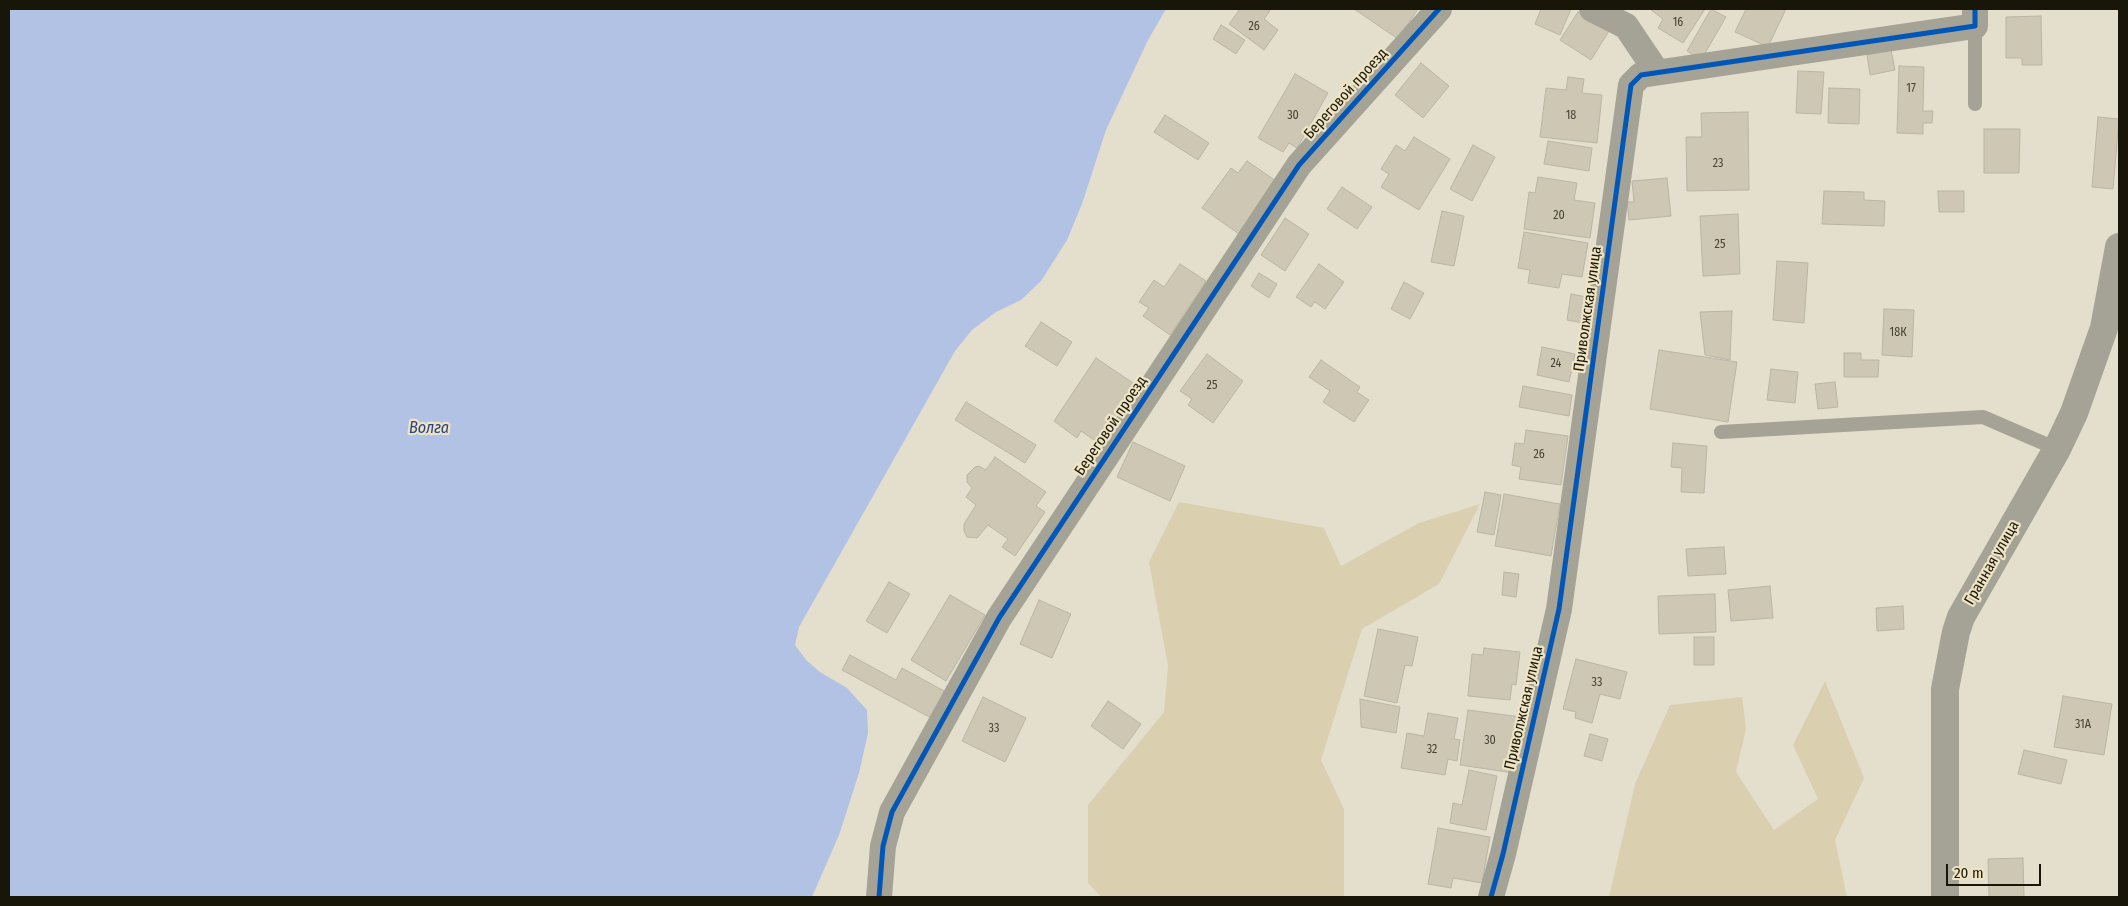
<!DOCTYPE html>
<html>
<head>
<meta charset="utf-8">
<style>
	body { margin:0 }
	#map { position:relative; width:2128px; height:906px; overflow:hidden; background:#e4dfcd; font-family:"Fira Sans Condensed",sans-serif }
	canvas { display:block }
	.frame { position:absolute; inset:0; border:10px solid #181509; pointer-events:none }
	.scale { position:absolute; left:1946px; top:864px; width:95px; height:22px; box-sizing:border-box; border:2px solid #181509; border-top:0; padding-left:6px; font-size:15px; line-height:18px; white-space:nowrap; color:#181509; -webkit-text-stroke:4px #eee4c3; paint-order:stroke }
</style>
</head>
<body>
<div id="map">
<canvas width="2128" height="906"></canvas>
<div class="frame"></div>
<div class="scale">20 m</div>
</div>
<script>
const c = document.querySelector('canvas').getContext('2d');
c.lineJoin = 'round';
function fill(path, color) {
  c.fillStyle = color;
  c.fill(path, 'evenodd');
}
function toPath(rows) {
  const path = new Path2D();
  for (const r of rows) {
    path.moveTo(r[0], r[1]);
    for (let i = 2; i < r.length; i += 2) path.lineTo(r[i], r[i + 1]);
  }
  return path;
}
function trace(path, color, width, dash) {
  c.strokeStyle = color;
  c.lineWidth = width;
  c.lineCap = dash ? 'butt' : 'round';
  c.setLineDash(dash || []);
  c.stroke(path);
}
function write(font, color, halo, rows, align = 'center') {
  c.font = font + ' "Fira Sans Condensed",sans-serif';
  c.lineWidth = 4.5;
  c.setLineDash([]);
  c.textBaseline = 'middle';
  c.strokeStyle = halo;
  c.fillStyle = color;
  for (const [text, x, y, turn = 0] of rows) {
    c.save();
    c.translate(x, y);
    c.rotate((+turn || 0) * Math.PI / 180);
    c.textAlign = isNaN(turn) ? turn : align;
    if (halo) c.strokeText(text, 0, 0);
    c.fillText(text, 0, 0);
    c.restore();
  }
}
fill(toPath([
	[1179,502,1324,528,1341,566,1419,523,1480,504,1439,584,1362,629,1321,760,1344,809,1344,897,1101,897,1088,883,1088,805,1164,712,1168,666,1149,562],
	[1825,681,1864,778,1835,840,1847,897,1609,897,1635,784,1670,705,1742,697,1746,729,1736,772,1774,830,1818,799,1793,745]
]), '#dad0b0');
fill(toPath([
	[9,9,1166,9,1148,40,1106,130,1082,204,1067,240,1041,281,1021,300,996,312,972,330,955,351,799,627,795,645,806,660,820,672,847,688,867,710,868,733,859,773,839,835,812,897,9,897]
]), '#b2c2e5');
const building = toPath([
	[1240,9,1267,9,1270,11,1264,19,1278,30,1264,50,1229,24,1240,9],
	[1354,9,1418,9,1398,39,1354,9],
	[1541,9,1571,9,1560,35,1535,24,1541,9],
	[1650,9,1705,9,1683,43,1658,28,1663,19,1650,9],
	[1711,9,1726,17,1701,60,1687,51,1711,9],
	[1746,9,1786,9,1768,47,1735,32,1746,9],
	[1578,12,1609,31,1591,60,1560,40,1578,12],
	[2041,16,2042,65,2022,65,2022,58,2006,58,2006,17,2041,16],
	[1221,25,1245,40,1236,54,1213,39,1221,25],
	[1891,50,1895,70,1870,75,1867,55,1891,50],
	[1421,63,1449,86,1423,118,1395,95,1421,63],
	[1899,66,1924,67,1923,111,1933,111,1932,123,1923,123,1923,134,1897,133,1899,66],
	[1798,71,1824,72,1821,114,1796,113,1798,71],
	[1295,74,1328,93,1297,148,1289,143,1283,152,1258,138,1295,74],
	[1568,77,1584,79,1582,93,1602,95,1597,143,1540,137,1546,88,1566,90,1568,77],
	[1829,88,1860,89,1859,124,1828,123,1829,88],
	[1748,112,1749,190,1687,191,1686,137,1702,137,1701,113,1748,112],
	[1165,115,1209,143,1198,160,1154,132,1165,115],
	[2098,117,2119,119,2113,189,2092,187,2098,117],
	[1984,129,2020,129,2019,173,1984,173,1984,129],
	[1414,137,1450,159,1419,210,1381,187,1389,174,1381,169,1396,145,1405,151,1414,137],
	[1548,141,1592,148,1589,171,1544,164,1548,141],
	[1473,145,1495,157,1472,201,1450,189,1473,145],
	[1247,161,1276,181,1239,234,1202,208,1231,168,1238,173,1247,161],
	[1538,177,1577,183,1574,200,1595,203,1590,238,1524,229,1529,192,1535,193,1538,177],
	[1667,178,1671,216,1629,220,1627,202,1634,202,1632,181,1667,178],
	[1342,187,1372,207,1357,229,1327,209,1342,187],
	[1824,191,1864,192,1864,200,1885,201,1884,226,1822,224,1824,191],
	[1938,191,1964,191,1964,212,1939,212,1938,191],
	[1442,211,1464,216,1454,266,1431,262,1442,211],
	[1738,214,1740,274,1703,276,1700,216,1738,214],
	[1285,218,1309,234,1285,271,1261,255,1285,218],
	[1524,232,1588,243,1582,277,1562,274,1559,288,1528,283,1530,270,1518,268,1524,232],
	[1777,261,1808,263,1804,323,1773,320,1777,261],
	[1180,264,1206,281,1170,335,1143,316,1149,308,1139,302,1154,280,1164,287,1180,264],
	[1319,264,1344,282,1325,309,1315,302,1311,307,1296,297,1319,264],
	[1259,273,1277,284,1269,298,1251,286,1259,273],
	[1404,282,1424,293,1410,319,1391,309,1404,282],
	[1571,294,1587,297,1583,323,1567,320,1571,294],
	[1884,309,1914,310,1912,357,1882,355,1884,309],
	[1732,311,1730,360,1705,355,1700,312,1732,311],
	[1041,322,1072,342,1057,366,1025,346,1041,322],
	[1542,347,1575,354,1569,382,1537,375,1542,347],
	[1659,350,1737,362,1728,422,1650,409,1659,350],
	[1844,353,1861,353,1861,360,1879,360,1878,377,1844,377,1844,353],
	[1207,354,1243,381,1213,423,1188,405,1192,399,1180,391,1207,354],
	[1096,358,1136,385,1097,442,1081,431,1077,438,1054,421,1096,358],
	[1321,360,1360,387,1357,392,1369,400,1354,422,1323,402,1330,391,1309,377,1321,360],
	[1771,369,1798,372,1795,403,1767,400,1771,369],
	[1835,382,1838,407,1818,409,1815,384,1835,382],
	[1523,386,1572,395,1569,416,1519,407,1523,386],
	[966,402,1036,445,1025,463,955,420,966,402],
	[1526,430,1568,436,1561,485,1519,479,1521,467,1512,465,1515,443,1524,444,1526,430],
	[1133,442,1185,466,1170,501,1117,477,1133,442],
	[1673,443,1707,446,1704,493,1681,492,1682,468,1671,467,1673,443],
	[995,457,1046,492,1036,506,1045,512,1015,556,1002,547,1008,539,988,525,977,538,967,537,964,531,964,524,976,505,966,497,972,488,967,482,967,475,975,467,979,466,986,470,995,457],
	[1485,492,1501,495,1494,535,1477,532,1485,492],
	[1504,494,1560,504,1551,556,1495,546,1504,494],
	[1724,547,1726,574,1688,576,1686,549,1724,547],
	[1504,572,1519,574,1516,597,1502,595,1504,572],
	[889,582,910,594,887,633,866,621,889,582],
	[1770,586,1773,618,1731,621,1728,590,1770,586],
	[1715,594,1716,632,1659,634,1658,596,1715,594],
	[950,595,985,615,946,681,911,660,950,595],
	[1039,600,1071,614,1052,658,1020,644,1039,600],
	[1903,606,1904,629,1877,631,1876,608,1903,606],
	[1378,629,1418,637,1412,666,1405,665,1397,703,1364,696,1378,629],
	[1694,637,1714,637,1714,665,1694,665,1694,637],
	[1484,648,1520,652,1516,685,1512,684,1510,700,1468,696,1472,654,1483,655,1484,648],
	[850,655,896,680,902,668,946,692,931,718,842,670,850,655],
	[1576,659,1627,672,1620,699,1600,694,1592,723,1575,718,1576,712,1563,709,1576,659],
	[2063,696,2112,704,2104,755,2054,747,2063,696],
	[983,697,1026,718,1005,762,962,741,983,697],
	[1360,699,1400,707,1396,733,1361,727,1360,699],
	[1108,701,1141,724,1123,749,1091,726,1108,701],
	[1468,710,1521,717,1514,773,1460,765,1468,710],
	[1428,713,1458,718,1454,739,1460,740,1457,761,1448,759,1445,775,1401,768,1407,733,1424,736,1428,713],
	[1590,734,1608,739,1602,761,1584,756,1590,734],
	[2024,750,2067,760,2061,784,2018,774,2024,750],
	[1469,770,1497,776,1486,830,1450,823,1453,803,1462,805,1469,770],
	[1438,828,1490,837,1482,883,1453,878,1451,888,1428,884,1438,828],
	[2023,858,2024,897,1989,897,1988,859,2023,858]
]);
fill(building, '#cdc7b3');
trace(building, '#b9b5a6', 1);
trace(toPath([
	[1975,104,1975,26],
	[1721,432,1983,417,2057,449]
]), '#a5a296', 14);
trace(toPath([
	[1592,9,1626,26,1657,72],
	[879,897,883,846,892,812,999,618,1299,165,1439,9],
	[1491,897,1503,854,1559,609,1631,85,1641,75,1975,26,1975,9]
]), '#a5a296', 26);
trace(toPath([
	[1945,897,1945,689,1956,632,1961,617,2057,449,2074,413,2104,328,2119,247]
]), '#a5a296', 28);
trace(toPath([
	[879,897,883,846,892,812,999,618,1299,165,1439,9],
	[1491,897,1503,854,1559,609,1631,85,1641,75,1975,26,1975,9]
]), '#0057b8', 5);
write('12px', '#464234', null, [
	["16",1678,23],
	["26",1254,27],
	["17",1911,89],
	["30",1293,116],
	["18",1571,116],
	["23",1718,164],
	["20",1559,216],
	["25",1720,245],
	["18К",1898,333],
	["24",1556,364],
	["25",1212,386],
	["26",1539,455],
	["33",1597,683],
	["31А",2083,725],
	["33",994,729],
	["30",1490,741],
	["32",1432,750]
]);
write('15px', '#181509', '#eee4c3', [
	["Береговой проезд",1346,94,-48],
	["Приволжская улица",1588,309,-82],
	["Береговой проезд",1111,426,-56],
	["Гранная улица",1992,563,-60],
	["Приволжская улица",1524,708,-77]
]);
write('italic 16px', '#294285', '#eee4c3', [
	["Волга",429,429]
]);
</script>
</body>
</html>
